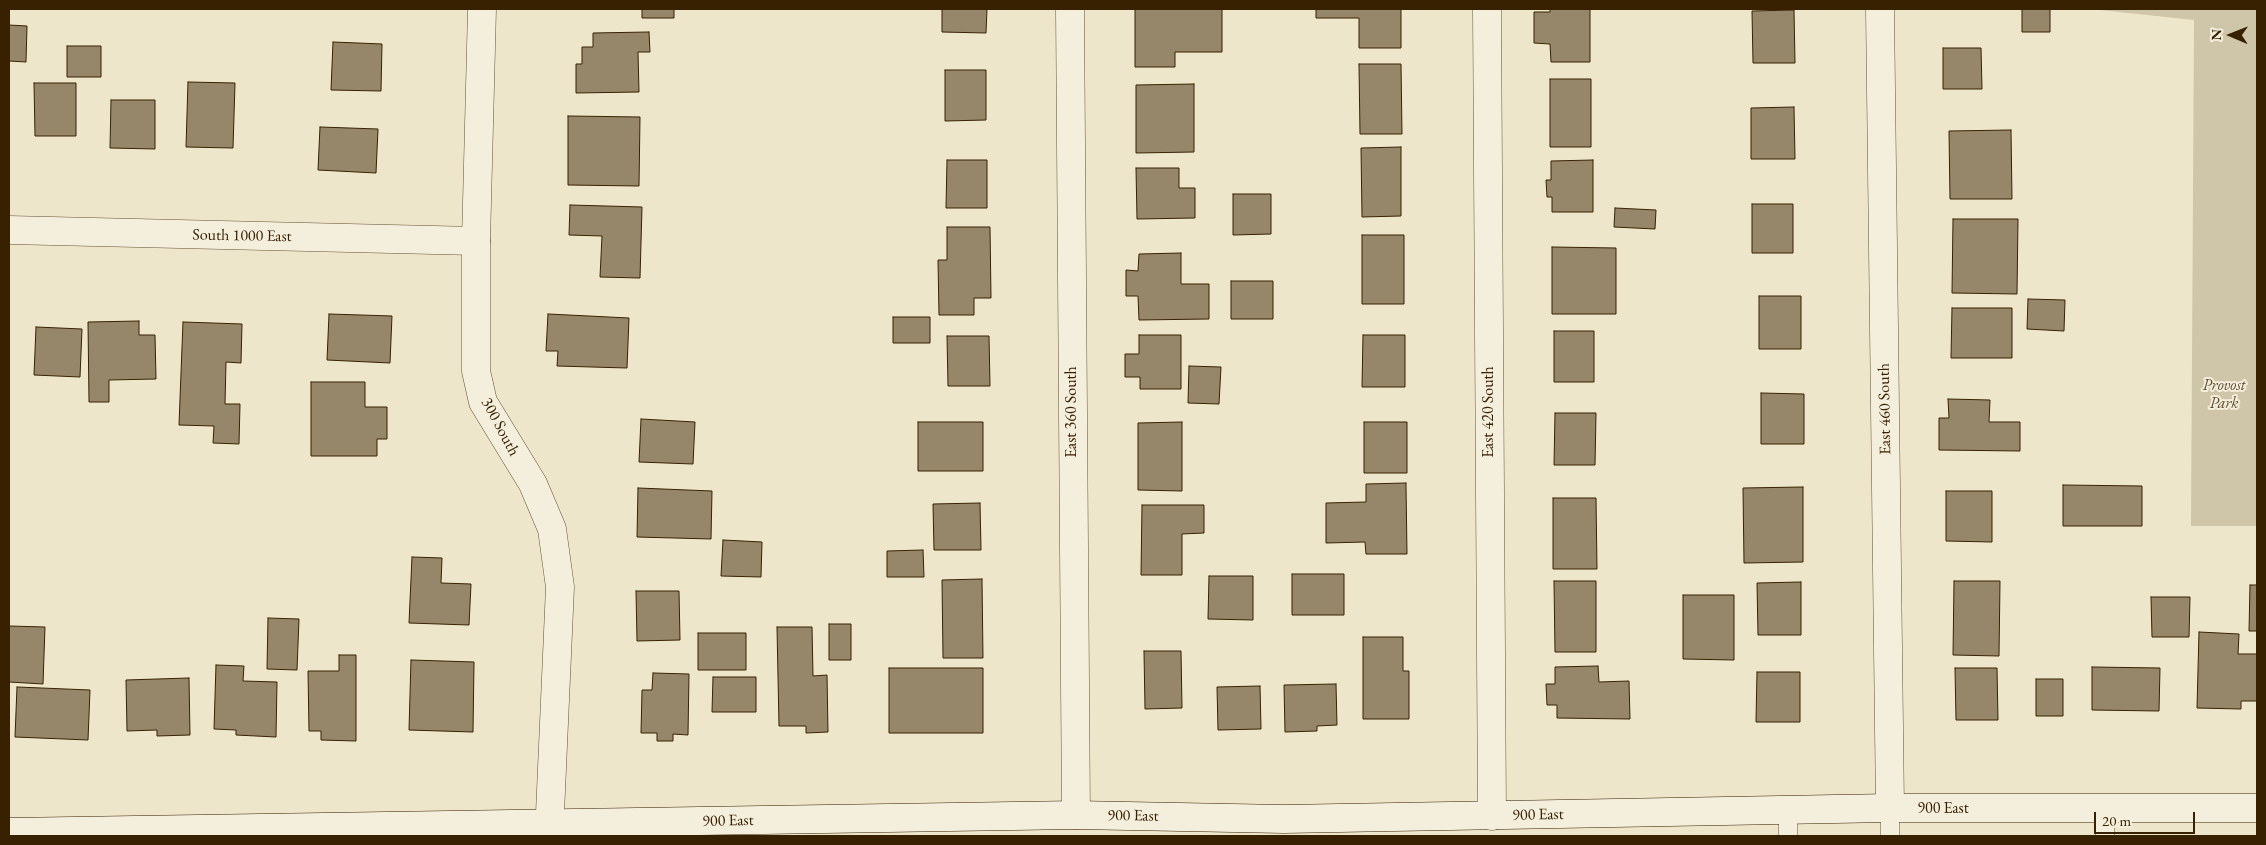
<!DOCTYPE html>
<html>
<head>
<meta charset="utf-8">
<style>
	body { margin:0 }
	#map { position:relative; width:2266px; height:845px; overflow:hidden; background:#eee6ca; font-family:"EB Garamond",serif }
	canvas { display:block }
	.frame { position:absolute; inset:0; border:10px solid #382101; pointer-events:none }
	.north { position:absolute; left:2206px; top:10px; width:50px; height:50px; -webkit-text-stroke:4px #f4efdd; paint-order:stroke; rotate:271deg; font-size:14px; font-weight:700; line-height:20px; text-align:center; color:#382101 }
	.north::after { content:''; display:block; margin:auto; width:18px; height:22px; background:#382101; clip-path:polygon(50% 0,100% 100%,50% 72%,0 100%) }
	.scale { position:absolute; left:2094px; top:812px; width:101px; height:22px; box-sizing:border-box; border:2px solid #382101; border-top:0; padding-left:6px; font-size:15px; line-height:18px; white-space:nowrap; color:#382101; -webkit-text-stroke:4px #f4efdd; paint-order:stroke }
</style>
</head>
<body>
<div id="map">
<canvas width="2266" height="845"></canvas>
<div class="frame"></div>
<div class="north">N</div>
<div class="scale">20 m</div>
</div>
<script>
const c = document.querySelector('canvas').getContext('2d');
c.lineJoin = 'round';
function fill(path, color) {
  c.fillStyle = color;
  c.fill(path, 'evenodd');
}
function toPath(rows) {
  const path = new Path2D();
  for (const r of rows) {
    path.moveTo(r[0], r[1]);
    for (let i = 2; i < r.length; i += 2) path.lineTo(r[i], r[i + 1]);
  }
  return path;
}
function trace(path, color, width, dash) {
  c.strokeStyle = color;
  c.lineWidth = width;
  c.lineCap = dash ? 'butt' : 'round';
  c.setLineDash(dash || []);
  c.stroke(path);
}
function write(font, color, halo, rows, align = 'center') {
  c.font = font + ' "EB Garamond",serif';
  c.lineWidth = 4;
  c.setLineDash([]);
  c.textBaseline = 'middle';
  c.strokeStyle = halo;
  c.fillStyle = color;
  for (const [text, x, y, turn = 0] of rows) {
    c.save();
    c.translate(x, y);
    c.rotate((+turn || 0) * Math.PI / 180);
    c.textAlign = isNaN(turn) ? turn : align;
    if (halo) c.strokeText(text, 0, 0);
    c.fillText(text, 0, 0);
    c.restore();
  }
}
fill(toPath([
	[2091,9,2257,9,2257,526,2191,526,2194,20]
]), '#cfc5a8');
const building = toPath([
	[642,9,674,9,674,18,642,18,642,9],
	[942,9,987,9,986,33,942,32,942,9],
	[1135,9,1222,9,1222,52,1175,52,1175,67,1135,67,1135,9],
	[1316,9,1401,9,1401,48,1359,48,1359,18,1316,18,1316,9],
	[1550,9,1590,9,1590,62,1551,62,1550,44,1534,43,1534,12,1550,12,1550,9],
	[2022,9,2050,9,2050,32,2022,32,2022,9],
	[1794,10,1795,63,1753,63,1752,11,1794,10],
	[9,25,27,26,26,62,9,61,9,25],
	[649,32,650,52,638,52,639,92,576,93,576,64,582,64,582,47,593,47,593,33,649,32],
	[333,42,382,44,381,91,331,90,333,42],
	[67,46,101,46,101,77,67,77,67,46],
	[1943,48,1981,48,1982,89,1943,89,1943,48],
	[1359,64,1401,64,1402,134,1360,134,1359,64],
	[945,70,986,70,986,120,945,121,945,70],
	[1550,79,1591,79,1591,147,1550,147,1550,79],
	[188,82,235,83,233,148,186,147,188,82],
	[34,83,76,83,76,136,35,136,34,83],
	[1194,84,1194,152,1136,153,1136,85,1194,84],
	[111,100,155,100,155,149,110,148,111,100],
	[1794,107,1795,159,1751,159,1751,108,1794,107],
	[568,116,640,117,639,186,568,185,568,116],
	[320,127,378,129,376,173,318,170,320,127],
	[2011,130,2012,199,1950,199,1949,131,2011,130],
	[1401,147,1401,216,1362,217,1361,148,1401,147],
	[947,160,987,160,987,208,946,208,947,160],
	[1593,160,1593,212,1552,212,1552,197,1547,197,1546,180,1551,180,1551,161,1593,160],
	[1136,168,1179,168,1179,188,1195,188,1195,218,1137,219,1136,168],
	[1233,194,1271,194,1271,234,1233,235,1233,194],
	[1752,204,1793,204,1793,253,1752,253,1752,204],
	[570,205,642,207,640,278,600,277,602,236,569,235,570,205],
	[1615,208,1656,210,1655,229,1614,227,1615,208],
	[1953,219,2018,219,2017,294,1952,293,1953,219],
	[947,227,990,227,991,298,974,298,974,315,939,315,938,260,947,260,947,227],
	[1362,235,1404,235,1404,304,1362,304,1362,235],
	[1552,247,1616,248,1616,314,1552,314,1552,247],
	[1181,253,1181,284,1209,284,1209,319,1139,320,1138,296,1126,296,1126,270,1138,271,1139,254,1181,253],
	[1231,281,1273,281,1273,319,1231,319,1231,281],
	[1759,296,1801,296,1801,349,1759,349,1759,296],
	[2028,299,2065,300,2064,331,2027,329,2028,299],
	[1952,308,2012,308,2012,358,1951,358,1952,308],
	[329,314,392,316,390,363,327,360,329,314],
	[548,314,629,318,627,368,557,366,558,351,546,351,548,314],
	[893,317,930,317,930,343,893,343,893,317],
	[139,321,139,335,155,335,156,379,109,380,109,402,89,402,88,322,139,321],
	[183,322,242,324,241,363,226,362,225,404,240,404,239,444,213,443,214,426,179,425,183,322],
	[36,327,82,329,80,377,34,375,36,327],
	[1554,331,1594,331,1594,382,1554,382,1554,331],
	[1139,335,1181,335,1181,389,1140,389,1140,377,1125,377,1125,354,1139,354,1139,335],
	[1363,335,1405,335,1405,387,1362,387,1363,335],
	[947,336,989,336,990,386,948,386,947,336],
	[1189,366,1221,367,1219,404,1188,403,1189,366],
	[311,382,365,382,365,407,387,407,387,439,377,439,377,456,311,456,311,382],
	[1761,393,1804,394,1804,444,1761,444,1761,393],
	[1948,399,1990,400,1989,422,2020,422,2020,451,1939,450,1939,418,1949,418,1948,399],
	[1555,413,1596,413,1595,465,1554,465,1555,413],
	[641,419,695,422,693,464,639,462,641,419],
	[918,422,983,422,983,471,918,471,918,422],
	[1182,422,1182,491,1138,490,1138,423,1182,422],
	[1364,422,1407,422,1407,473,1364,473,1364,422],
	[1406,483,1407,554,1366,554,1365,542,1326,543,1326,503,1366,502,1366,484,1406,483],
	[2063,485,2142,486,2142,526,2063,526,2063,485],
	[1803,487,1803,562,1744,563,1743,488,1803,487],
	[638,488,712,491,711,539,637,537,638,488],
	[1946,491,1992,491,1992,542,1946,541,1946,491],
	[1553,498,1596,498,1597,569,1553,569,1553,498],
	[980,503,981,550,934,550,933,504,980,503],
	[1142,505,1204,505,1204,533,1182,534,1182,575,1141,575,1142,505],
	[723,540,762,542,761,577,721,576,723,540],
	[923,550,924,577,887,577,887,551,923,550],
	[412,557,442,558,441,583,471,584,469,625,409,623,412,557],
	[1292,574,1344,574,1344,615,1292,615,1292,574],
	[1209,576,1253,576,1253,620,1208,619,1209,576],
	[982,579,983,658,943,658,942,580,982,579],
	[1554,581,1596,581,1596,652,1555,652,1554,581],
	[1954,581,2000,581,1999,656,1953,655,1954,581],
	[1801,582,1801,635,1758,635,1757,583,1801,582],
	[2250,585,2257,585,2257,631,2249,631,2250,585],
	[636,591,679,591,680,640,637,641,636,591],
	[1683,595,1734,595,1734,660,1683,659,1683,595],
	[2151,597,2190,597,2189,637,2152,637,2151,597],
	[268,618,299,619,297,670,267,669,268,618],
	[829,624,851,624,851,660,829,660,829,624],
	[9,626,45,627,43,684,9,682,9,626],
	[777,627,812,627,813,676,827,675,828,732,806,733,806,726,779,726,777,627],
	[2199,632,2239,634,2238,654,2257,654,2257,701,2241,701,2241,709,2197,708,2199,632],
	[698,633,746,633,746,670,698,670,698,633],
	[1363,637,1403,637,1403,671,1409,671,1409,719,1363,719,1363,637],
	[1144,651,1181,651,1182,708,1145,709,1144,651],
	[339,655,356,655,356,741,321,740,321,731,309,731,308,671,339,671,339,655],
	[411,660,474,662,473,732,409,730,411,660],
	[216,665,244,666,243,681,277,682,276,737,236,735,236,730,214,729,216,665],
	[1598,666,1599,682,1629,681,1630,719,1557,718,1557,705,1547,705,1546,684,1555,684,1555,667,1598,666],
	[2092,667,2160,668,2159,711,2092,710,2092,667],
	[889,668,983,668,983,733,889,733,889,668],
	[1955,668,1997,668,1998,720,1956,720,1955,668],
	[1757,672,1800,672,1800,722,1756,722,1757,672],
	[653,673,689,674,688,735,673,734,673,741,657,741,657,733,641,733,642,690,652,690,653,673],
	[713,677,756,677,756,712,712,712,713,677],
	[189,678,190,735,157,736,157,730,127,731,126,680,189,678],
	[2036,679,2063,679,2063,716,2036,716,2036,679],
	[1336,684,1337,725,1317,726,1317,731,1285,732,1284,685,1336,684],
	[1260,686,1261,729,1218,730,1217,687,1260,686],
	[17,687,90,690,88,740,15,737,17,687]
]);
fill(building, '#97876a');
trace(building, '#382101', 1);
const service = toPath([
	[1788,836,1788,811],
	[1890,836,1890,808],
	[2105,836,2105,808]
]);
const minor = toPath([
	[1070,9,1076,815],
	[1487,9,1492,816],
	[1880,9,1890,808],
	[9,230,476,241]
]);
const tertiary = toPath([
	[482,9,476,241,476,371,483,402,533,484,552,529,560,587,549,836]
]);
const secondary = toPath([
	[9,832,1076,815,1284,819,1890,808,2257,808]
]);
trace(service, '#665233', 19);
trace(minor, '#665233', 29);
trace(tertiary, '#665233', 29);
trace(secondary, '#382101', 29);
trace(service, '#f4efdd', 18);
trace(minor, '#f4efdd', 28);
trace(tertiary, '#f4efdd', 28);
trace(secondary, '#f4efdd', 28);
write('16px', '#382101', '#f4efdd', [
	["South 1000 East",242,236,1],
	["East 460 South",1885,409,-91],
	["East 360 South",1072,412,-90],
	["East 420 South",1489,412,-90],
	["300 South",500,427,62],
	["900 East",1943,809],
	["900 East",1538,815,-1],
	["900 East",1133,816,1],
	["900 East",728,821,-1]
]);
write('italic 16px', '#5e4a2b', '#f4efdd', [
	["Provost",2224,386],
	["Park",2224,404]
]);
</script>
</body>
</html>
